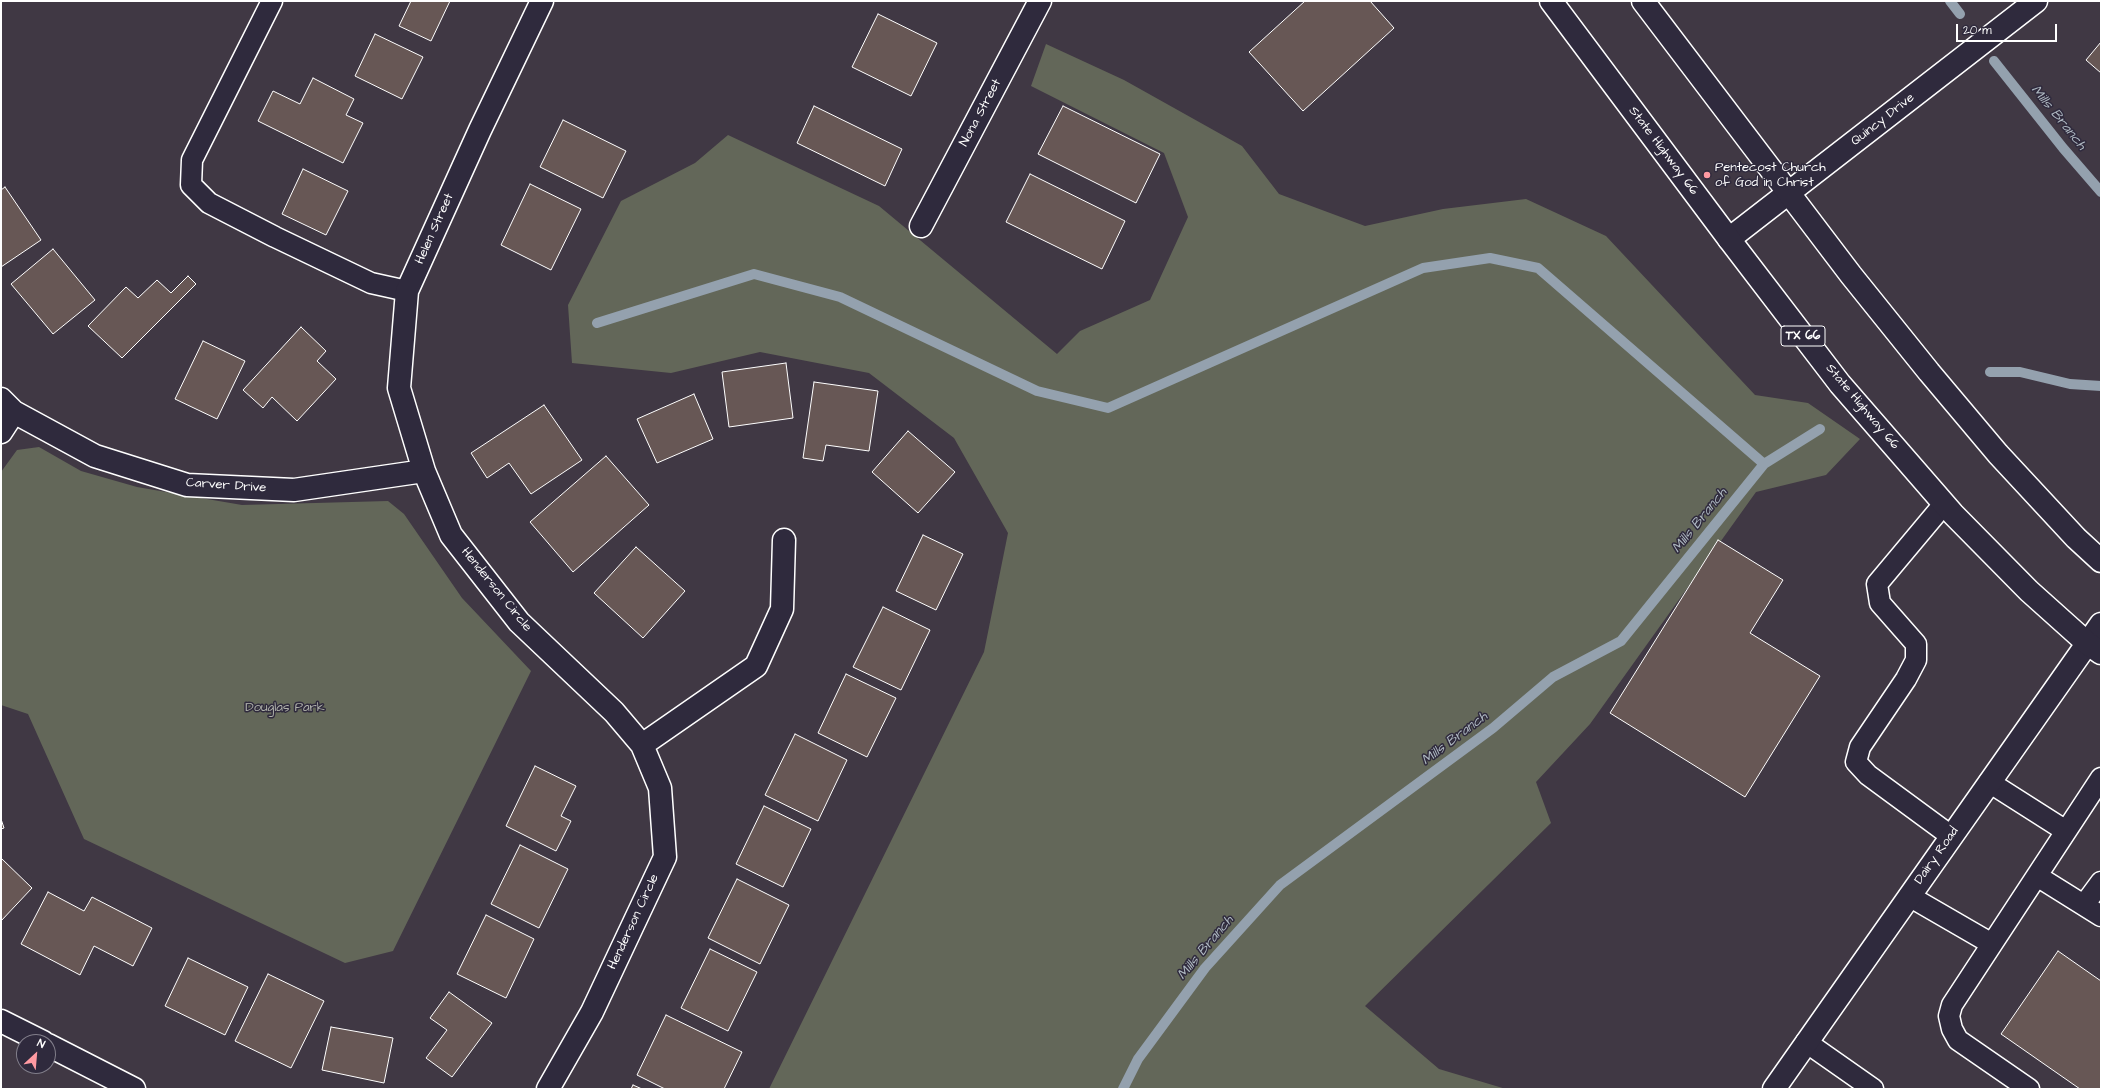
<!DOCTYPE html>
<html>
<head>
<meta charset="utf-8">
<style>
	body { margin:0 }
	#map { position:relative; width:2102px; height:1090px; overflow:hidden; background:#403844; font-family:"Architects Daughter",sans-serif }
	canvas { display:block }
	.frame { position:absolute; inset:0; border:2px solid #fff; pointer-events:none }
	.north { position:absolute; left:16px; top:1034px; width:40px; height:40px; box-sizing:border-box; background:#2f2a3d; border:1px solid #827f8b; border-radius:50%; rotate:26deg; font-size:11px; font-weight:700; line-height:16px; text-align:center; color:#fff }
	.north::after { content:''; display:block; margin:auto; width:14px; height:18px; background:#ff9aa2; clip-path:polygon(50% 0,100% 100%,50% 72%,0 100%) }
	.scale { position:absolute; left:1956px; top:24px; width:101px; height:18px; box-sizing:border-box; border:2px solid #fff; border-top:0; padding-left:5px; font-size:12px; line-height:14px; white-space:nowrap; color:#fff; -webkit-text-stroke:3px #2f2a3d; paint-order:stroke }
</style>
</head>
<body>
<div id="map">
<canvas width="2102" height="1090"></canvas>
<div class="frame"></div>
<div class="north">N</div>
<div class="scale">20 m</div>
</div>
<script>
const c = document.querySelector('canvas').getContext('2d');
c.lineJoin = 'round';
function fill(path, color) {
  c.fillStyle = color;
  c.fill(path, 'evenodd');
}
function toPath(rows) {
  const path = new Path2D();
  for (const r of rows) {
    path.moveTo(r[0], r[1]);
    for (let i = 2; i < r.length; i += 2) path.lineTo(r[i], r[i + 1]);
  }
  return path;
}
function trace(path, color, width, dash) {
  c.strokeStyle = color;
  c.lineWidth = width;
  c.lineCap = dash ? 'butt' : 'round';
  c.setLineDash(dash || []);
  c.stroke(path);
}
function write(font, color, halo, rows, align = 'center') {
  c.font = font + ' "Architects Daughter",sans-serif';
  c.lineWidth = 3;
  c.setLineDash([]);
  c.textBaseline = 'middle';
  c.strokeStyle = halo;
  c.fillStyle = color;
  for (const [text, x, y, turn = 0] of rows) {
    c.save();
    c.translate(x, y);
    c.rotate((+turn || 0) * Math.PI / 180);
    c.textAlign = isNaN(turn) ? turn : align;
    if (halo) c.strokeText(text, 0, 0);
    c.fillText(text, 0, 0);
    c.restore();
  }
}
fill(toPath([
	[1046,44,1124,80,1242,146,1279,194,1365,226,1443,209,1526,199,1606,236,1755,395,1808,403,1860,439,1826,475,1756,492,1590,724,1536,782,1551,823,1365,1006,1439,1069,1506,1089,769,1089,984,652,1008,533,954,438,869,373,760,352,671,373,572,363,568,305,621,201,695,163,728,135,879,206,1057,354,1080,331,1150,300,1188,217,1164,153,1031,86],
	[39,447,81,471,137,487,242,505,388,501,404,514,462,598,531,671,393,951,345,963,84,839,28,714,1,705,1,472,17,450]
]), '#636759');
trace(toPath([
	[1950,1,1960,14],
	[1994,61,2063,148,2101,192],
	[597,323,754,274,840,297,1037,391,1108,408,1423,268,1490,258,1538,268,1764,464],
	[1990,372,2020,372,2070,384,2101,386],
	[1123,1089,1138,1059,1205,968,1280,885,1493,728,1553,677,1621,641,1764,464,1820,429]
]), '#94a1ae', 10);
const building = toPath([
	[411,1,450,1,431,41,399,26,411,1],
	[1305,1,1370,1,1394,28,1303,111,1249,52,1305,1],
	[878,14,937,43,911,96,852,67,878,14],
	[375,34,423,57,402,99,355,76,375,34],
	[2101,42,2101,73,2086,60,2101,42],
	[313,78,354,99,346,115,363,123,343,163,258,121,273,91,300,104,313,78],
	[814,106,902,149,885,186,797,143,814,106],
	[1063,106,1160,154,1136,203,1038,154,1063,106],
	[563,120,626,151,603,198,540,167,563,120],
	[303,169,348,191,326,235,282,214,303,169],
	[1030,174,1125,221,1102,269,1006,222,1030,174],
	[530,184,581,209,551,270,501,245,530,184],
	[5,187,41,240,1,267,1,190,5,187],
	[53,249,95,300,53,334,11,284,53,249],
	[188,276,196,284,122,358,88,326,126,287,138,298,157,280,171,293,188,276],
	[301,327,326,351,317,361,336,379,297,421,272,397,263,408,243,390,301,327],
	[203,341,245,361,217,419,175,399,203,341],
	[786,363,793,418,729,427,722,372,786,363],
	[814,382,878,391,869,451,826,445,823,461,803,458,814,382],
	[694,394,713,439,657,463,637,419,694,394],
	[544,405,582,460,531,494,509,463,487,478,471,453,544,405],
	[908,431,955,472,918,513,872,472,908,431],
	[606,456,649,505,573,572,530,522,606,456],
	[923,535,963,554,936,610,896,591,923,535],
	[1718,540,1783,580,1750,633,1820,676,1745,797,1610,713,1718,540],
	[636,547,685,591,643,638,594,593,636,547],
	[883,607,930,630,901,690,853,667,883,607],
	[846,674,896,698,867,757,818,733,846,674],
	[795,734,847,760,818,821,765,795,795,734],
	[535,766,576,786,561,816,571,821,556,851,506,826,535,766],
	[764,806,811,829,783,887,736,864,764,806],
	[1,819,4,828,1,829,1,819],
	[520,845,568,869,539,928,491,904,520,845],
	[1,858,32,888,1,921,1,858],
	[737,879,789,905,760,964,708,938,737,879],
	[48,892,84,911,92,897,152,928,133,966,94,946,80,975,21,944,48,892],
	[486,915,534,939,506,998,457,974,486,915],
	[710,949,757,972,728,1031,681,1008,710,949],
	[2058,951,2101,981,2101,1089,2080,1089,2001,1034,2058,951],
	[188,958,248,987,225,1035,165,1006,188,958],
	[268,974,324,1001,291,1068,235,1041,268,974],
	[449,992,492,1023,452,1077,426,1058,447,1030,430,1018,449,992],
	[666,1015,742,1052,724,1089,665,1089,637,1075,666,1015],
	[331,1027,393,1038,384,1083,322,1070,331,1027],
	[633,1085,642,1089,631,1089,633,1085]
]);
fill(building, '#675755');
trace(building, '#fff', 1);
const service = toPath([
	[272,1,192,160,191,185,209,203,275,237,371,283,407,291],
	[1944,504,1877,584,1880,603,1916,644,1916,660,1906,679,1860,747,1856,762,1868,775,1951,836],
	[1989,782,2066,831],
	[2037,876,2101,916],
	[1909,896,1992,944,2101,778],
	[2084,905,2101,882],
	[1992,944,1952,1005,1949,1016,1952,1029,1958,1040,2029,1089],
	[1806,1042,1873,1089]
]);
const minor = toPath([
	[542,1,480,130,407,291,399,388,424,471,451,535,519,622,614,712,642,745,660,788,665,857,592,1012,548,1089],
	[921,226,1040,1],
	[1729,239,2036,1],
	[1,399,14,412,95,456,187,485,294,490,424,471],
	[1,432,14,412],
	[642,745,756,666,782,609,784,540],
	[1,1021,43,1042],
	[48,1045,134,1089]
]);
const tertiary = toPath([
	[1774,1089,2101,624]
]);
const primary = toPath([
	[1551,1,1729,239,1840,384,1953,514,2029,591,2087,643,2101,653],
	[1643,1,1851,275,1929,372,1998,454,2076,538,2101,561]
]);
trace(service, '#fff', 23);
trace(minor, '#fff', 25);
trace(tertiary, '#fff', 25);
trace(primary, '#fff', 25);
trace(service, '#2f2a3d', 20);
trace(minor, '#2f2a3d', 22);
trace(tertiary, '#2f2a3d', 22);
trace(primary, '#2f2a3d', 22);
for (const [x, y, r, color] of [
	[1707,175,4,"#ff9aa2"]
]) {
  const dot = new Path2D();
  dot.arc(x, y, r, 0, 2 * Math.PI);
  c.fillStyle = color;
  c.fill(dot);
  trace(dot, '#2f2a3d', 1.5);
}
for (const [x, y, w] of [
	[1803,336,44]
]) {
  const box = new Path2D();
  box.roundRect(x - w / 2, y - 10, w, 20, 3);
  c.fillStyle = '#2f2a3d';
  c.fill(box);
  trace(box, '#fff', 1);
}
write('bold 12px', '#fff', null, [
	["TX 66",1803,336]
]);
write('13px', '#fff', '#2f2a3d', [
	["Nona Street",981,113,-62],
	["Quincy Drive",1883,120,-38],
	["State Highway 66",1663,151,53],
	["Helen Street",435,229,-66],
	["State Highway 66",1862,407,50],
	["Carver Drive",226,486,4],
	["Henderson Circle",496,590,51],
	["Dairy Road",1937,856,-55],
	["Henderson Circle",634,922,-65]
]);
write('13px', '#fff', '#2f2a3d', [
	["Pentecost Church",1715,168],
	["of God in Christ",1715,183]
], 'left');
write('13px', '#b1b3ac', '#2f2a3d', [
	["Douglas Park",285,708]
]);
write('italic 14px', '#afb9c2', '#2f2a3d', [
	["Mills Branch",2058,118,51],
	["Mills Branch",1700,521,-51],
	["Mills Branch",1455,739,-37],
	["Mills Branch",1206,948,-50]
]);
</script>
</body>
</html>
